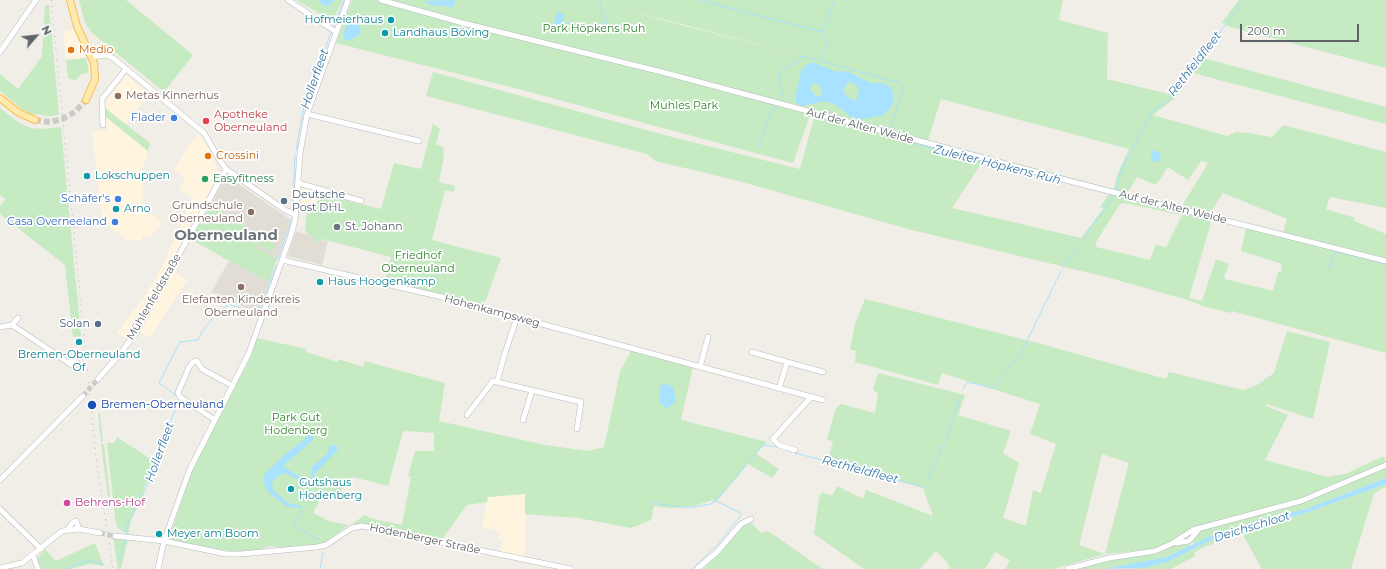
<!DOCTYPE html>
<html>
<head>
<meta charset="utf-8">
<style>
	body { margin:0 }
	#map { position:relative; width:1386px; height:569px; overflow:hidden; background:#f1eee7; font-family:Montserrat,sans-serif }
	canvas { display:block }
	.north { position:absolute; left:16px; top:16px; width:40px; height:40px; -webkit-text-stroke:3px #fff; paint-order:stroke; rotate:62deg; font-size:11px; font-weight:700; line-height:16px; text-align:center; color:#5e6368 }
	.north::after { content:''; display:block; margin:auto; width:14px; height:18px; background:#5e6368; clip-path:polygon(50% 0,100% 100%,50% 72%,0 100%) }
	.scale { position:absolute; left:1240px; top:24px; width:119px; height:18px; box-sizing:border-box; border:2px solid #5e6368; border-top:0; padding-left:5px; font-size:12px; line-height:14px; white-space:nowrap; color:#5e6368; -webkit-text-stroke:3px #fff; paint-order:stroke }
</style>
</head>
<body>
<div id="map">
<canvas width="1386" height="569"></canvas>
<div class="north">N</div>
<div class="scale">200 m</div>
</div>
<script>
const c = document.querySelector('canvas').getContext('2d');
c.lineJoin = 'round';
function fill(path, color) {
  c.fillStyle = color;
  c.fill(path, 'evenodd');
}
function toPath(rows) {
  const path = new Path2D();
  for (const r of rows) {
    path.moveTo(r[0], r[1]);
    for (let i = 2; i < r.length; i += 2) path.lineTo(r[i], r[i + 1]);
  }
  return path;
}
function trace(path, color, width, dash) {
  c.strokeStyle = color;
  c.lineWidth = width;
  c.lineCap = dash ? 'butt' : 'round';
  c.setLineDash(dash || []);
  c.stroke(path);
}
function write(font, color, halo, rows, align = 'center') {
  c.font = font + ' Montserrat,sans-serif';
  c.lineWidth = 3.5;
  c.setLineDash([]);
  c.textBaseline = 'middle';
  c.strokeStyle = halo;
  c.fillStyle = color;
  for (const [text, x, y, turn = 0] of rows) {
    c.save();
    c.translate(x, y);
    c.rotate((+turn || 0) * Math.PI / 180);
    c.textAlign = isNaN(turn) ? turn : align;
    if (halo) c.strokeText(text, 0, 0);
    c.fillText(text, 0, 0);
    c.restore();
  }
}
fill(toPath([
	[73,30,86,58,66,60,63,31],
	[126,75,149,94,126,124,105,108,105,105,107,100],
	[106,117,148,151,142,169,144,209,162,222,150,238,146,236,142,236,142,240,126,241,125,237,102,222,92,131,107,130],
	[198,134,204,139,213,157,218,171,218,177,142,314,133,330,125,338,117,333,147,292,159,272,193,198,179,189,186,177,174,170,188,146],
	[301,187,320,192,324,195,307,212,300,209],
	[174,271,187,280,150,338,139,331],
	[526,494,525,558,499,553,503,539,498,538,500,531,482,528,488,497]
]), '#fff4de');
fill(toPath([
	[227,176,291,220,277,259,255,248,261,237,211,204,225,177],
	[296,231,314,237,314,241,317,243,321,240,328,241,322,265,288,256],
	[229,261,269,282,259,310,251,310,211,292]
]), '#e1ddd5');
fill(toPath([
	[79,0,126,0,193,55,164,92,92,33,85,23],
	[296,0,343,0,332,21],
	[352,0,1063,0,1059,20,1108,33,1107,79,1169,94,1199,57,1386,107,1386,124,1193,73,1174,99,1153,115,1227,136,1236,132,1248,133,1272,137,1283,125,1386,152,1386,208,1330,197,1326,209,1355,218,1354,221,1386,234,1386,353,1232,311,1231,313,1205,307,1188,300,1106,277,908,229,735,180,655,161,647,154,426,96,433,72,672,137,800,169,815,114,811,112,793,163,785,161,522,90,336,43],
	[616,7,815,59,685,26],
	[941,99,1129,149,1117,175,1114,189,928,140],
	[983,161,985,162,1109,194,1100,207,1104,208,1081,238,952,208],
	[1201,161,1208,163,1182,206,1128,192,1137,177,1156,185,1168,167,1188,180],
	[1223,193,1287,219,1283,233,1253,225,1246,228,1241,251,1282,264,1281,272,1278,272,1273,291,1225,279,1224,277,1229,264,1216,259,1202,301,1189,298,1212,219,1239,226,1241,222,1210,213],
	[1124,203,1182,215,1166,247,1156,245,1150,260,1096,247,1096,242,1120,204],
	[1239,0,1386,0,1386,68,1230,27,1222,22],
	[45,5,49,5,59,115,50,116,32,114,23,110,0,91,0,74,18,89,42,56],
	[86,58,89,73,81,74,75,81,68,78,66,60],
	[0,108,21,124,32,128,42,129,61,127,81,336,73,337,65,265,0,214,0,206,5,199,0,195],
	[105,108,150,143,148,151,106,117],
	[433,124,440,129,436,144,443,147,444,156,439,182,455,186,454,192,445,190,432,240,501,258,484,305,385,281,391,257,322,239,320,242,316,243,314,240,314,237,308,235,305,230,307,212,324,195,381,209,394,163,421,169],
	[211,204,261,237,256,248,277,259,269,282,229,261,191,239],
	[263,237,276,245,272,252,258,245],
	[865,299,1038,343,1166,379,1169,372,1243,390,1257,385,1274,373,1287,331,1330,342,1313,419,1266,404,1266,406,1288,415,1265,460,1327,477,1345,474,1384,456,1386,464,1369,472,1333,484,1303,499,1212,522,1199,527,1189,536,1174,540,1153,549,1105,554,1053,569,1005,569,1010,560,995,552,985,569,950,569,948,563,936,551,920,569,864,569,814,534,819,498,822,492,832,496,837,486,863,499,866,490,933,516,923,488,871,474,871,472,828,460,833,442,827,439,836,408,841,404,875,413,878,393,873,390,878,373,965,395,958,415,1011,431,1003,453,1019,463,1003,518,1026,526,1033,490,1041,493,1056,444,1030,434,1040,404,942,373,938,385,855,362,856,351,850,349,855,324],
	[1102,454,1129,463,1105,554,1079,545],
	[257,338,306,349,306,352,338,362,338,359,363,367,365,361,445,383,439,421,545,445,588,451,604,447,620,372,631,351,693,367,681,420,767,442,756,454,779,469,772,478,748,464,716,502,712,500,694,506,671,508,654,506,651,520,631,528,578,518,525,514,525,494,488,497,487,502,467,505,442,539,352,524,365,515,373,519,402,525,411,477,408,476,415,451,434,451,434,433,405,431,403,432,388,486,353,477,342,489,339,497,325,490,313,513,329,521,349,525,321,545,282,548,270,546,259,550,235,552,173,541,171,533,188,482,197,460,250,357],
	[98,413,100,413,103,442,101,442],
	[117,437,154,461,140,502,131,520,128,535,117,527,115,517,107,443,114,443],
	[101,444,104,444,110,497,108,497],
	[1386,467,1386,478,1306,509,1240,526,1194,544,1191,540,1202,530,1330,490],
	[1386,484,1386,487,1374,493,1351,569,1262,569,1242,533,1204,547,1194,553,1195,556,1171,569,1131,569,1167,562,1213,539,1306,513],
	[750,521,761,533,768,531,823,569,703,569,720,553,741,528],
	[113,538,128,539,121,569,118,569],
	[95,543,104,566,90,564,71,569,41,569,37,558,45,549,56,561],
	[1180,543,1189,543,1191,546,1155,561,1105,569,1072,569,1095,562,1152,554]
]), '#c6eac2');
fill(toPath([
	[319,0,335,0,327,7,320,3],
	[455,0,454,6,450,8,446,6,430,5,424,1],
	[558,11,564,15,563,26,559,29,552,29],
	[352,17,357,21,361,30,359,35,349,41,345,39,343,35,346,26],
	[812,62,837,72,842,71,849,72,871,83,884,83,892,89,894,99,893,104,884,115,864,119,852,118,838,106,826,101,802,106,798,104,796,102,796,95,801,71,804,67],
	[852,82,859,89,857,99,854,100,847,96,843,91,847,83],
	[816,83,819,85,821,89,822,93,820,96,816,96,810,89,812,84],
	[1152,150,1161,153,1160,162,1152,161,1151,158],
	[664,383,673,387,676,401,668,408,665,408,660,402,659,387],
	[313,432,314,437,311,442,283,466,303,479,310,481,312,467,327,454,330,445,336,445,338,450,315,473,313,483,311,484,308,485,285,473,277,476,272,483,273,490,288,503,301,506,301,508,286,506,268,492,264,483,264,475,282,457],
	[1386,478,1386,484,1306,513,1213,539,1167,562,1144,568,1105,569,1166,557,1211,536,1263,519,1306,509]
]), '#a9e2ff');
trace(toPath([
	[699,0,822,32],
	[563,24,570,23,583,29,590,29,607,22,600,7,601,2],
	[334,26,344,0],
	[821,61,827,43,827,38,822,32,834,0],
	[783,101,784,99,778,76,783,69,798,62,801,56,904,84,890,130],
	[888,137,1063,182],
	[757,149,771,111,779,105],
	[296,150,305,100,331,33],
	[1116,190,1121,170,1153,110,1163,104,1172,96,1244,0],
	[1110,194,1117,196],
	[1122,197,1138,201],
	[293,201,295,154],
	[1081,242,1114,195],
	[1327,249,1386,264],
	[278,259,292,219],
	[1063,268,1077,247],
	[1329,270,1335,251],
	[264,298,276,265],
	[963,389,967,382,994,388,1022,351,1061,271],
	[177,396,159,383,180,342,198,340,201,333,215,315,229,304,252,312,259,311,262,304],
	[786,450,791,452],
	[795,453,924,487],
	[928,479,945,442,960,397],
	[652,503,688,508,711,504,715,501,763,445,778,447],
	[301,508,301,513,293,525,319,540],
	[127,534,127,524,151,479,159,451,179,400],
	[118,561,125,541],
	[65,569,78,563,91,561,103,564],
	[320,569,323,553],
	[692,569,719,543,741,515,739,512,716,501]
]), '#a9e2ff', 1);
trace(toPath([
	[83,396,98,379],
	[100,533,115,536]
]), '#cccbc7', 5, [5, 2.5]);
trace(toPath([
	[35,120,50,122,62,119,75,112,86,100]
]), '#cccbc7', 6, [6, 3]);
const minor = toPath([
	[288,0,336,32],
	[381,0,463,23,662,72,1077,183,1386,261],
	[0,52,36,0],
	[92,57,106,55,113,58,204,133,219,159,226,169,285,210,296,215],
	[307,114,419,141],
	[103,125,102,99,126,69],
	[298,183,361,201],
	[282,260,442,297,823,400],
	[12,325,72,365,75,365,77,362,74,358,70,362],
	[0,327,12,325,18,318],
	[752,352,787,362],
	[700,367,708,337],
	[98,379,120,354,137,331,226,169],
	[497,382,504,356,517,317],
	[779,389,787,362,823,372],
	[467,415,493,381,581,402,577,429],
	[215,420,180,397,178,393,189,367,193,362,197,361,202,369,233,386],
	[523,420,532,391],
	[795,450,779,445,773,439,811,397],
	[0,480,83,396],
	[0,509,41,549],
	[67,530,73,522,76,521,78,526,75,529],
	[115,536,164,541,226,554,241,554,317,547,326,545,352,528,362,526,571,569],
	[1176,543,1189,541,1200,528],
	[33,555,38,569],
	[0,568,22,563,62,531,79,529,100,533],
	[158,569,164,541,190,469,249,353,291,235,295,220,300,153,307,114,348,0],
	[697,569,717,552,741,524,751,519],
	[1067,569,1109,558,1155,551,1171,544,1193,530,1301,501,1386,465]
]);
const major = toPath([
	[70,0,77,26,94,63,95,79,86,100],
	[0,98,19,113,35,120]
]);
trace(minor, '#b7babe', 6);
trace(major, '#fabd56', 8);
trace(minor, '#fff', 5);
trace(major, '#ffeaae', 6);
trace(toPath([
	[51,0,96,458,113,569]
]), '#b5b6b7', 1, [1, 5]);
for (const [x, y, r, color] of [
	[391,20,4,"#0f9aa8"],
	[385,33,4,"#0f9aa8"],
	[71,50,4,"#e8710a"],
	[118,96,4,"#8d6e63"],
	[174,118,4,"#3f7fe0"],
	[206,121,4,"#e0444e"],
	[208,156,4,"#e8710a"],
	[87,176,4,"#0f9aa8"],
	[205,179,4,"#2e9e5b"],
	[118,199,4,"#3f7fe0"],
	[284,201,4,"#5c6f8a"],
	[116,209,4,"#0f9aa8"],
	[251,212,4,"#8d6e63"],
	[115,222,4,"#3f7fe0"],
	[337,227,4,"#6b7280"],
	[320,282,4,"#0f9aa8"],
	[241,287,4,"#8d6e63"],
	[98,324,4,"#5c6f8a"],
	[79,342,4,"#0f9aa8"],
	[92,405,5,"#1a4fb4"],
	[291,489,4,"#0f9aa8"],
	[67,503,4,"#d1479c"],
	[159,534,4,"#0f9aa8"]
]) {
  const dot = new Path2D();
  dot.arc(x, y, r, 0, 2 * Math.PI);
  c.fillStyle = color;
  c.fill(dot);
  trace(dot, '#fff', 1.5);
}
write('11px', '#0d838f', '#fff', [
	["Hofmeierhaus",383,20,"right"],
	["Landhaus Böving",393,33],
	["Lokschuppen",95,176],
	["Arno",124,209],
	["Haus Hoogenkamp",328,282],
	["Bremen-Oberneuland",79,355,"center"],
	["Of",79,368,"center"],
	["Gutshaus",299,483],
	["Hodenberg",299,496],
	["Meyer am Boom",167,534]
], 'left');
write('11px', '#338530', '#fff', [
	["Park Höpkens Ruh",594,29],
	["Muhles Park",684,106],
	["Friedhof",418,256],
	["Oberneuland",418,269],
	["Park Gut",296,418],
	["Hodenberg",296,431]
]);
write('11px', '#c56008', '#fff', [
	["Medio",79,50],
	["Crossini",216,156]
], 'left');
write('11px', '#785e54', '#fff', [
	["Metas Kinnerhus",126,96],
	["Grundschule",243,206,"right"],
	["Oberneuland",243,219,"right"],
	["Elefanten Kinderkreis",241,300,"center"],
	["Oberneuland",241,313,"center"]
], 'left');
write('11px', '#be3a42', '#fff', [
	["Apotheke",214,115],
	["Oberneuland",214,128]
], 'left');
write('11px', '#366cbe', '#fff', [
	["Flader",166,118],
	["Schäfer's",110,199],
	["Casa Overneeland",107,222]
], 'right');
write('11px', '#5e6368', '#fff', [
	["Auf der Alten Weide",860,126,15],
	["Auf der Alten Weide",1173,207,14],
	["Mühlenfeldstraße",154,297,-60],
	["Hohenkampsweg",492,311,15],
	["Hodenberger Straße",425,539,12]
]);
write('11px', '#27864d', '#fff', [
	["Easyfitness",213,179]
], 'left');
write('11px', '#4e5e75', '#fff', [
	["Deutsche",292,195],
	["Post DHL",292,208],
	["Solan",90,324,"right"]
], 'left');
write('11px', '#5b616d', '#fff', [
	["St. Johann",345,227]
], 'left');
write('11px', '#164399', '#fff', [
	["Bremen-Oberneuland",101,405]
], 'left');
write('11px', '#b23c85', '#fff', [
	["Behrens-Hof",75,503]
], 'left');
write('italic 12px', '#3878a7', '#fff', [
	["Rethfeldfleet",1195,64,-52],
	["Hollerfleet",315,79,-71],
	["Zuleiter Höpkens Ruh",997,165,14],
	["Hollerfleet",160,452,-70],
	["Rethfeldfleet",860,470,15],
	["Deichschloot",1252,527,-17]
]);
write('bold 15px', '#6f757a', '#fff', [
	["Oberneuland",226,236]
]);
</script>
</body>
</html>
